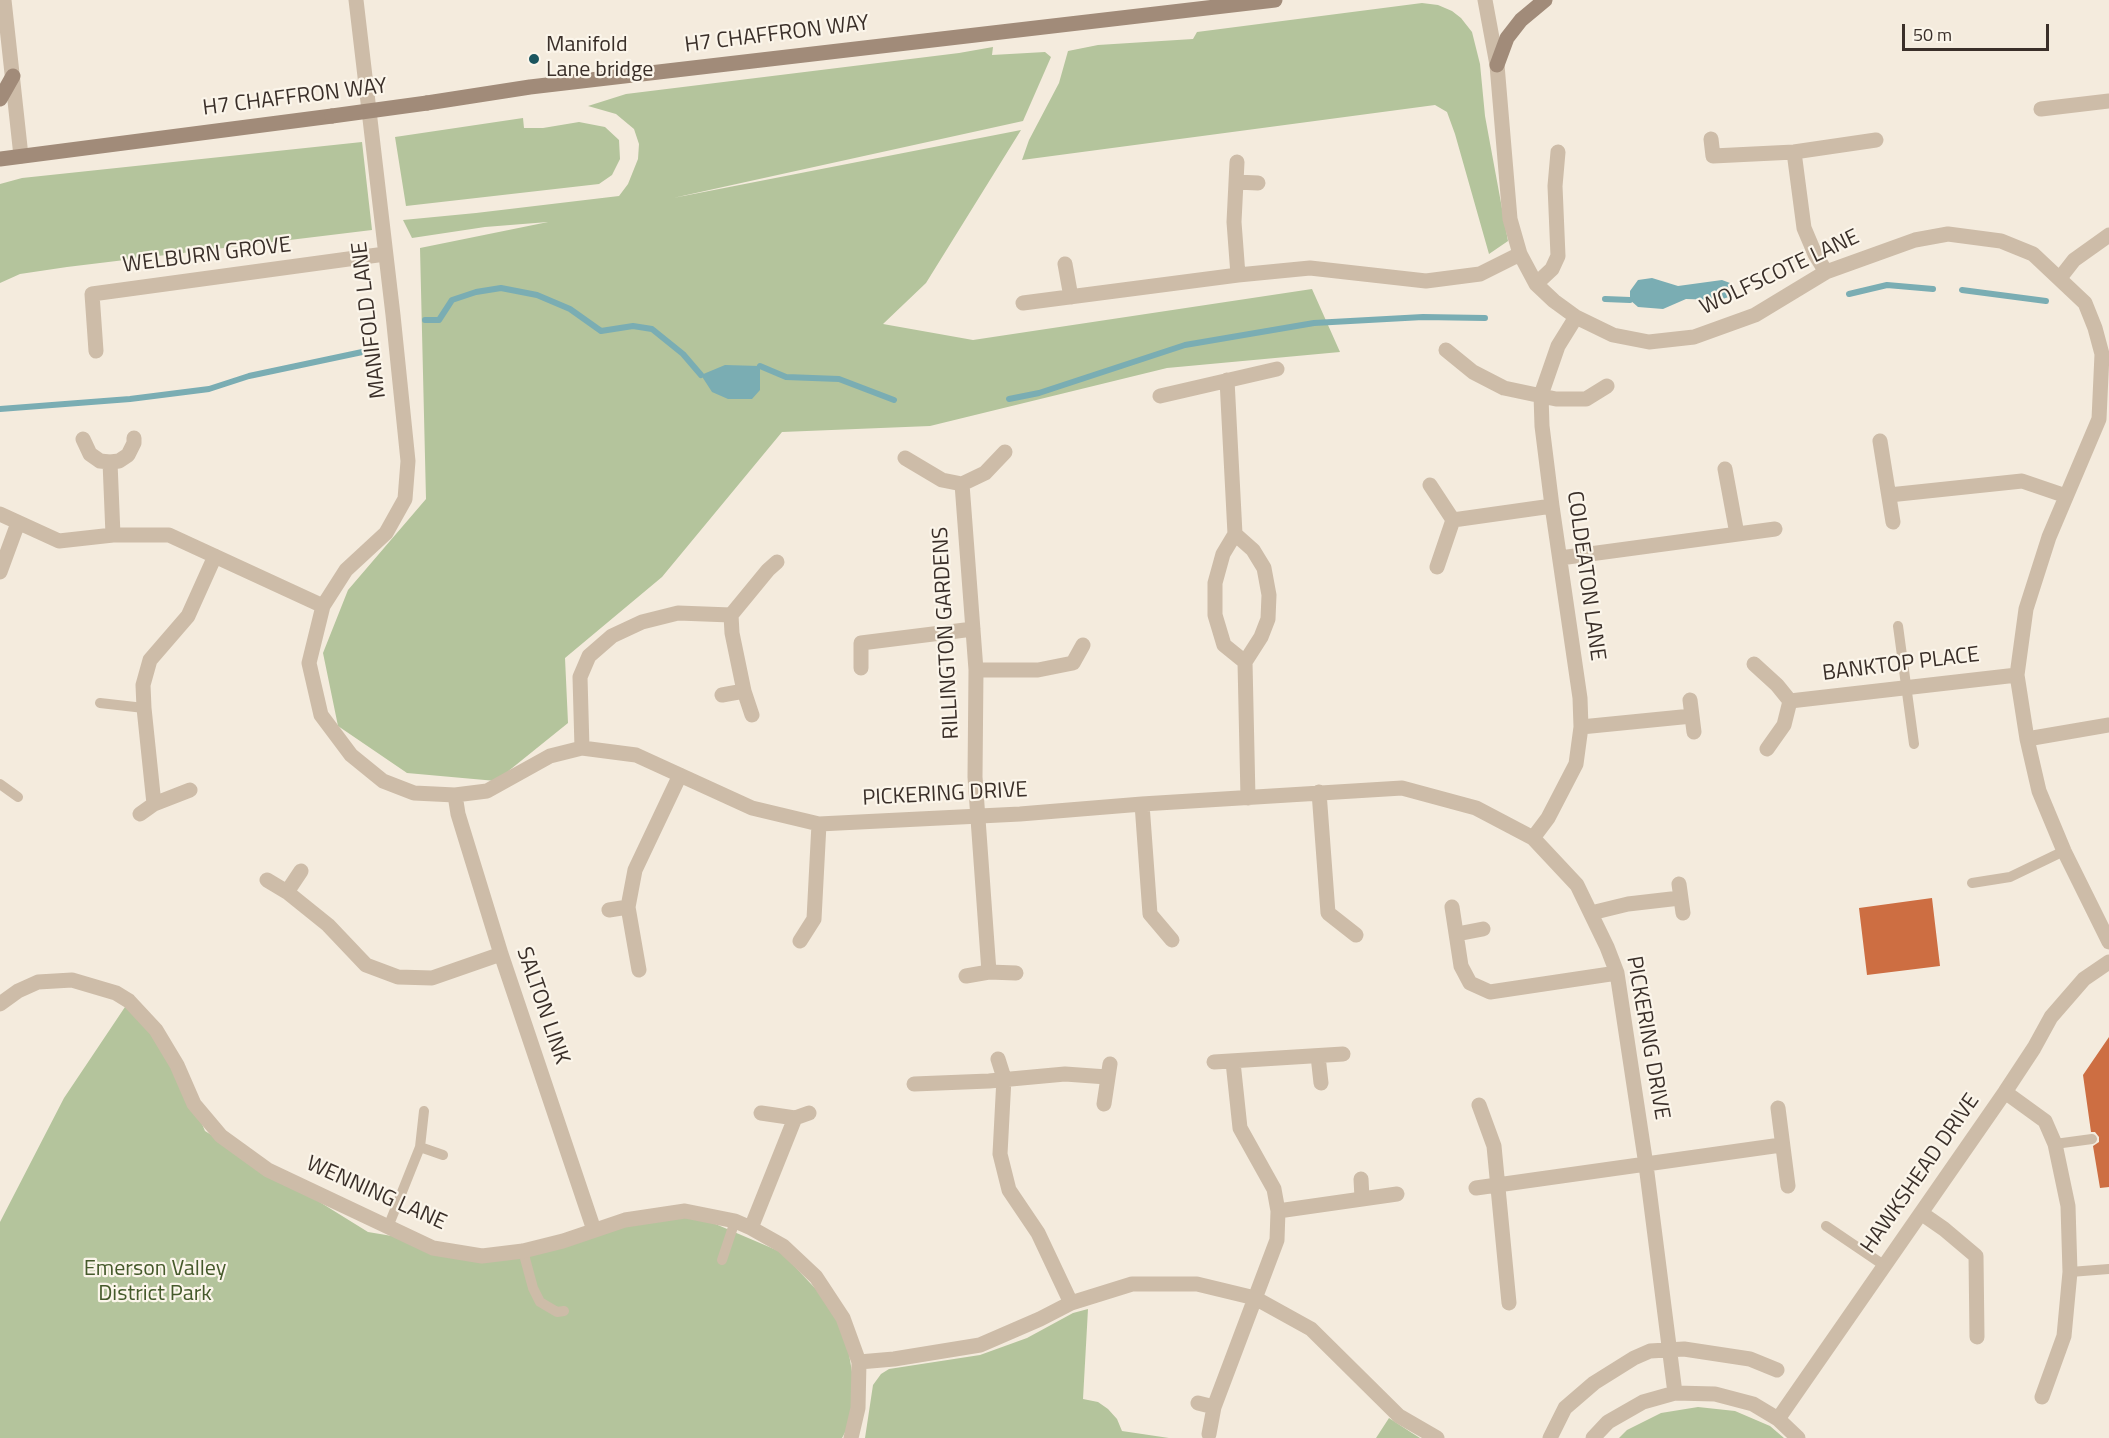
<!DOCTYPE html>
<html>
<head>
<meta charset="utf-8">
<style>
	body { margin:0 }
	#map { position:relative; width:2109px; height:1438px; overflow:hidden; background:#f4ebdd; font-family:"Titillium Web",sans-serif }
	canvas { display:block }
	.scale { position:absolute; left:1902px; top:24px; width:147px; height:27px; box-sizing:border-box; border:3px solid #3a2f29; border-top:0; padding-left:8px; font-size:18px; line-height:21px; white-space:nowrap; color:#3a2f29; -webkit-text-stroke:4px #fbf5ea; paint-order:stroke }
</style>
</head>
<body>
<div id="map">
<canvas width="2109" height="1438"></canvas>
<div class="scale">50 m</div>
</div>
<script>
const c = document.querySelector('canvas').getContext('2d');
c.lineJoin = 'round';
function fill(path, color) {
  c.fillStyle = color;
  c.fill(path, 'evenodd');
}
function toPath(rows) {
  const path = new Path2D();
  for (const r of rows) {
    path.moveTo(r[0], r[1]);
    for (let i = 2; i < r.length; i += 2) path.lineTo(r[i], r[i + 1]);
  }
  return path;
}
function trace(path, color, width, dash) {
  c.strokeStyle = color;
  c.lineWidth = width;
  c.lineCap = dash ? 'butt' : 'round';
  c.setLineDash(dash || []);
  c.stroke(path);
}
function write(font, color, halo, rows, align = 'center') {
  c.font = font + ' "Titillium Web",sans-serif';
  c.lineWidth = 4.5;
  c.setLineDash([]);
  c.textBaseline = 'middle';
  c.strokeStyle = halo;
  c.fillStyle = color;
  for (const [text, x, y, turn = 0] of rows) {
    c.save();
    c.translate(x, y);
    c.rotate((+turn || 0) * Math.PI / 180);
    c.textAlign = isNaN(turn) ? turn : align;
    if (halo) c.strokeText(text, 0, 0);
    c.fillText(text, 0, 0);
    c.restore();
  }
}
fill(toPath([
	[1422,3,1438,5,1452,11,1461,18,1472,32,1480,64,1485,116,1508,241,1489,254,1455,134,1447,112,1435,105,1022,160,1029,140,1059,83,1068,51,1098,45,1193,39,1197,32],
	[993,47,992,55,1045,52,1051,57,1023,121,673,198,1021,130,926,283,883,324,973,340,1312,289,1340,352,1167,368,930,426,782,432,662,577,565,658,568,723,496,781,407,773,338,726,323,653,348,590,426,499,420,248,548,222,485,227,412,238,403,220,476,213,619,196,628,184,638,159,639,144,634,129,616,114,588,106,626,94,959,53],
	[523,118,524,128,543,128,579,122,605,127,619,140,620,159,612,175,599,184,406,206,395,137],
	[362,142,372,230,67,267,20,274,0,283,0,184,22,178],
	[129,1001,177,1065,205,1131,368,1232,500,1254,685,1211,781,1252,843,1318,858,1408,842,1438,0,1438,0,1222,64,1098],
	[1088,1309,1083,1399,1098,1402,1108,1409,1117,1419,1122,1431,1169,1438,865,1438,873,1385,881,1374,889,1369,980,1355,1027,1338,1073,1313],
	[1698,1407,1735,1411,1770,1426,1784,1438,1619,1438,1627,1430,1661,1413],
	[1389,1418,1412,1433,1420,1438,1376,1438]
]), '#b4c49c');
fill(toPath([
	[1652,278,1678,286,1722,280,1730,283,1732,290,1729,297,1719,300,1686,299,1663,309,1638,307,1630,300,1630,291,1638,280],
	[725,365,760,366,760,390,752,399,728,399,712,392,701,375]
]), '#7aadb3');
trace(toPath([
	[1962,290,2046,301],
	[1849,294,1887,285,1933,289],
	[1605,299,1630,300],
	[425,320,439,320,452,300,476,292,501,288,537,295,570,309,601,331,633,326,652,329,683,354,701,375],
	[760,366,786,377,839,379,894,400],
	[1009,399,1039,393,1185,345,1314,323,1423,317,1485,318],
	[0,409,130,399,209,389,249,376,367,351]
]), '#7aadb3', 6);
fill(toPath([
	[1932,898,1940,966,1867,975,1859,908],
	[2109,1037,2109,1187,2100,1188,2093,1146,2099,1142,2099,1137,2095,1132,2091,1132,2083,1075]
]), '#cd6e42');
trace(toPath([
	[1898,626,1914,744],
	[100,703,144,708],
	[0,784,18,797],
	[1972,883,2010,877,2064,851],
	[2055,1144,2092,1139],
	[420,1147,443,1155],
	[1826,1226,1885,1266],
	[388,1227,420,1147,424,1111],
	[523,1251,533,1288,540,1302,557,1312,564,1311],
	[722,1260,735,1221],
	[2070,1272,2109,1269]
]), '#cdbca8', 10);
trace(toPath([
	[4,0,21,156],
	[356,0,393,315,408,461,405,499,386,533,346,570,323,606,309,663,321,715,351,755,383,781,414,793,455,795,487,791,550,756,582,748,636,755,752,808,819,824,1020,814,1142,804,1402,788,1476,808,1533,838,1577,885,1607,947,1617,973,1646,1165,1675,1393],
	[1485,0,1497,65,1510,219,1520,254,1536,284,1554,301,1576,317,1613,335,1649,342,1694,337,1755,315,1826,272,1915,240,1948,234,2001,241,2033,254,2085,303,2095,328,2102,354,2099,419,2049,537,2026,609,2017,675,2027,739,2039,791,2064,851,2109,942],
	[2041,109,2109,101],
	[1711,139,1713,156,1794,152,1876,140],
	[1794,152,1804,228,1815,254,1826,272],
	[1237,162,1234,222,1238,275],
	[1236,182,1258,183],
	[1065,264,1071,297],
	[2060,278,2074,260,2109,235],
	[1536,284,1552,269,1558,256,1555,186,1558,152],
	[1023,303,1238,275,1310,268,1426,281,1480,274,1520,254],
	[1446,350,1473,372,1504,388,1556,399,1586,399,1607,386],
	[96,351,92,294,385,254],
	[1227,380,1235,534,1223,554,1215,583,1215,615,1224,645,1245,662,1248,798],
	[1160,396,1277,369],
	[83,439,90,454,100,461,110,462,119,461,128,455,134,443,134,438],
	[1880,441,1893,522],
	[905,458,942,480,962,484,985,473,1005,452],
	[110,462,113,535],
	[1725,469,1737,534],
	[962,484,976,670,975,777,989,972],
	[1430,485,1453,520,1437,567],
	[1889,495,2022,481,2066,496],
	[0,514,59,541,113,535,169,535,323,606],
	[1453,520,1552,506],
	[1235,534,1253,550,1264,568,1269,595,1268,619,1261,637,1245,662],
	[1560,558,1775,529],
	[0,572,18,523],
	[731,615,768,570,777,562],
	[1754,664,1777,685,1790,701,1784,725,1767,749],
	[861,668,861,643,973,629],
	[976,670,1038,670,1073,663,1083,645],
	[722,695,744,691],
	[1690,700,1694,732],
	[1790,701,2017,675],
	[1581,727,1692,716],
	[2027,739,2109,725],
	[582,748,580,677,589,656,612,636,642,622,678,613,731,615,732,633,744,691,752,715],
	[1319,792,1328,913,1356,935],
	[455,795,458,814,501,954,594,1230],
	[154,804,144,708,143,685,150,660,188,616,215,556],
	[1142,804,1150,914,1172,940],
	[140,814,154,804,190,790],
	[1533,838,1548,818,1576,764,1581,727,1580,698,1552,506,1542,426,1541,395,1558,346,1576,317],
	[267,880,287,892,328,925,366,965,398,977,432,978,501,954],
	[1679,884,1683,913],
	[287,892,301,871],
	[1452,907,1461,966,1470,983,1490,992,1617,973],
	[609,910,628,907],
	[1591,913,1628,904,1680,898],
	[1457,934,1483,929],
	[800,941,814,919,819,824],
	[639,970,628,907,635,870,680,775],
	[966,976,989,972,1016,973],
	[0,1004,18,991,38,982,72,980,116,993,129,1001,156,1030,177,1065,194,1104,221,1136,268,1170,433,1248,482,1256,523,1251,563,1241,625,1220,685,1211,735,1221,751,1228,783,1246,816,1277,843,1318,859,1362,858,1408,851,1438],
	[1318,1056,1321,1083],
	[998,1059,1004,1078,1000,1154,1009,1190,1038,1233,1071,1303],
	[1214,1062,1343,1054],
	[914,1084,989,1081,1065,1074,1107,1077],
	[2005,1092,2045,1121,2055,1144,2068,1206,2070,1272,2064,1336,2042,1397],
	[1104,1104,1110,1064],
	[1479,1105,1494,1146,1509,1303],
	[1778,1108,1788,1186],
	[761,1113,795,1118,809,1113],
	[1361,1179,1362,1198],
	[1476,1188,1781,1145],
	[1278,1211,1397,1194],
	[1921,1213,1944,1229,1976,1256,1977,1337],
	[751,1228,795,1118],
	[859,1362,894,1359,980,1345,1040,1319,1071,1303,1132,1284,1197,1284,1255,1298,1311,1329,1399,1416,1437,1438],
	[1198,1403,1214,1407],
	[1778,1419,2005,1092,2034,1048,2051,1017,2084,979,2109,962],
	[1209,1434,1214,1407,1277,1240,1278,1211,1274,1189,1240,1128,1233,1062],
	[1550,1438,1565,1408,1594,1383,1634,1358,1650,1351,1684,1349,1750,1359,1777,1370],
	[1593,1438,1608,1422,1643,1402,1675,1393,1715,1394,1753,1404,1778,1419,1798,1438]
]), '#cdbca8', 15);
trace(toPath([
	[1497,65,1507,38,1521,20,1545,0],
	[0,99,13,76],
	[427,103,530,87,1275,0],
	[0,159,332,116]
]), '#a18b79', 15);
trace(toPath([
	[332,116,427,103]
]), '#a18b79', 15);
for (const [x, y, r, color] of [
	[534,59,6,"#1b555e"]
]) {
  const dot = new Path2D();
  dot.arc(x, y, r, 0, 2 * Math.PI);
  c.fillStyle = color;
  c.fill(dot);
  trace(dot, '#fbf5ea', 2);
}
write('22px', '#3a2f29', '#fbf5ea', [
	["H7 CHAFFRON WAY",777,35,-7],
	["H7 CHAFFRON WAY",295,98,-7],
	["WELBURN GROVE",207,256,-7],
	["WOLFSCOTE LANE",1780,273,-25],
	["MANIFOLD LANE",370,320,-97],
	["COLDEATON LANE",1585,576,82],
	["RILLINGTON GARDENS",947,633,-93],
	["BANKTOP PLACE",1901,665,-7],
	["PICKERING DRIVE",945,795,-3],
	["SALTON LINK",542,1006,71],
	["PICKERING DRIVE",1647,1038,80],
	["HAWKSHEAD DRIVE",1921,1174,-55],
	["WENNING LANE",376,1194,24]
]);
write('22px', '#3a2f29', '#fbf5ea', [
	["Manifold",546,46],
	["Lane bridge",546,71]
], 'left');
write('22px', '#455a2b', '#fbf5ea', [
	["Emerson Valley",155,1270],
	["District Park",155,1295]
]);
</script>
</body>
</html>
